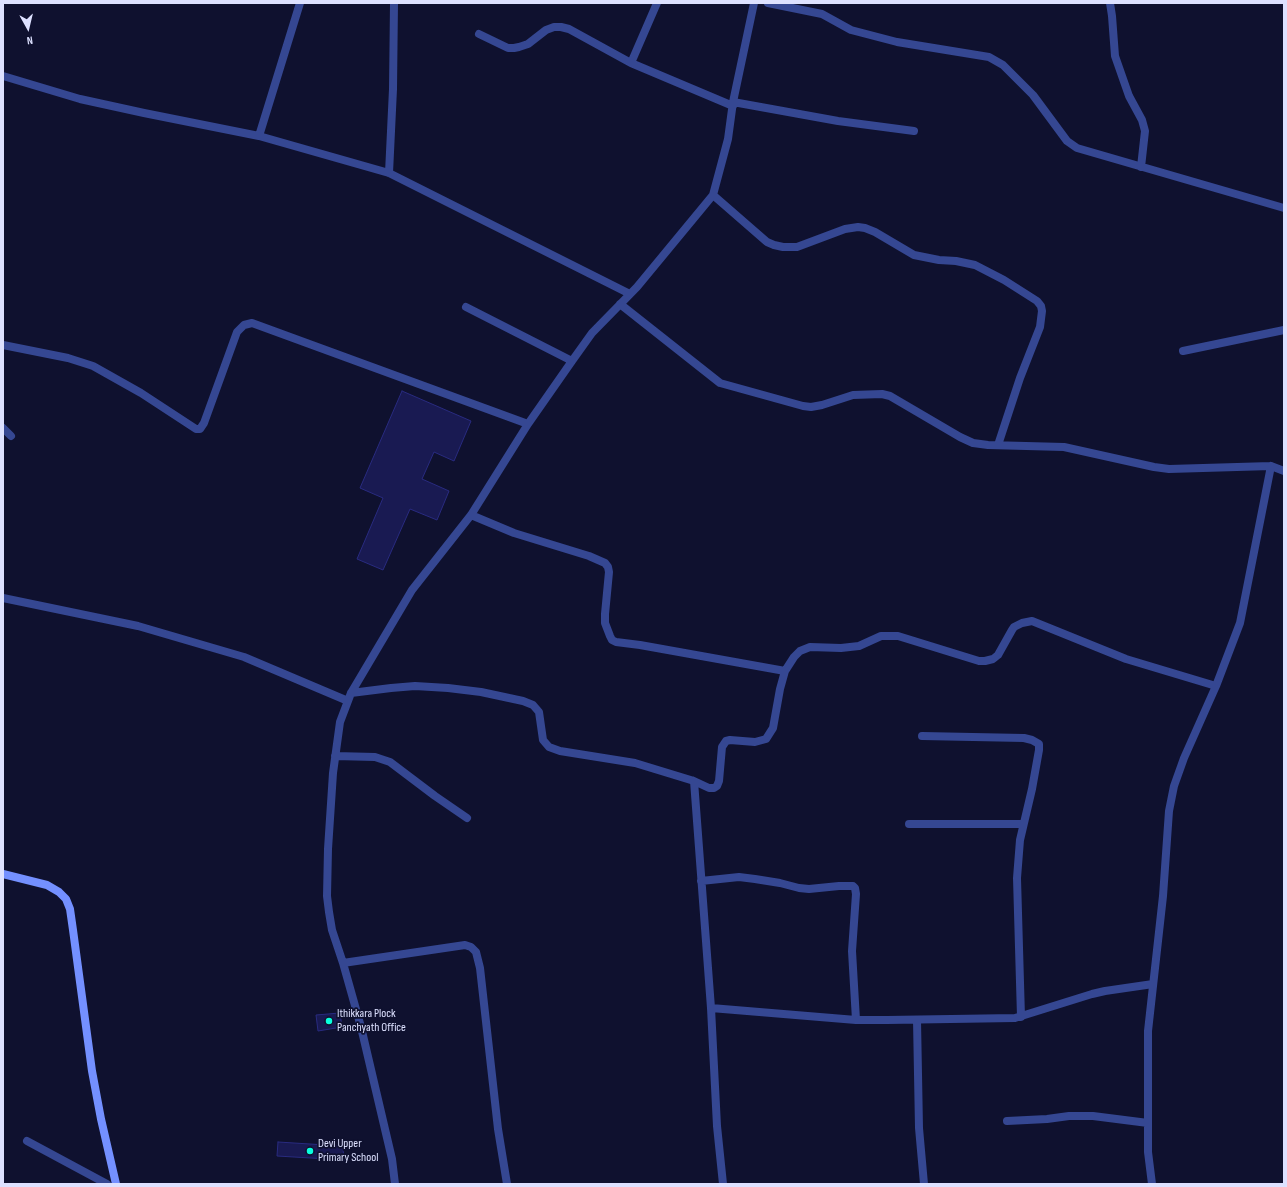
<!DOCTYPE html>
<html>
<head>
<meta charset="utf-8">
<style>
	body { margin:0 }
	#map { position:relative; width:1287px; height:1187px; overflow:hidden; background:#0f112f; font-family:"Sofia Sans Condensed",sans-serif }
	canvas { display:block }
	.frame { position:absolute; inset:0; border:4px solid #dde1ff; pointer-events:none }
	.north { position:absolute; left:8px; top:8px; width:40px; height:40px; -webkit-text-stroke:3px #0f112f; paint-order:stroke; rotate:172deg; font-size:11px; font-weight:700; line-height:16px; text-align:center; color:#dde1ff }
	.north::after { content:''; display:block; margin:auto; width:14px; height:18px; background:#dde1ff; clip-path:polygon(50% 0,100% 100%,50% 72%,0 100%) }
</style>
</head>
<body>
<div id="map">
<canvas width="1287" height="1187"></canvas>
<div class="frame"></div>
<div class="north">N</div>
</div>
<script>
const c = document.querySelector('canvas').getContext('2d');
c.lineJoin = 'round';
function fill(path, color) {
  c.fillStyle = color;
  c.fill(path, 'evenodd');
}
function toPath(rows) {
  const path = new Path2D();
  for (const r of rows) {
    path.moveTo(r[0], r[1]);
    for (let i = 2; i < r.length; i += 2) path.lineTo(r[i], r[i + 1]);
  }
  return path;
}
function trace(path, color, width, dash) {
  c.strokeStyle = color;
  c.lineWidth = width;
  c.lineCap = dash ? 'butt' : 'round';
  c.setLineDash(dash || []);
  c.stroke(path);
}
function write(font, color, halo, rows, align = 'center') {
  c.font = font + ' "Sofia Sans Condensed",sans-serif';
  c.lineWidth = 3.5;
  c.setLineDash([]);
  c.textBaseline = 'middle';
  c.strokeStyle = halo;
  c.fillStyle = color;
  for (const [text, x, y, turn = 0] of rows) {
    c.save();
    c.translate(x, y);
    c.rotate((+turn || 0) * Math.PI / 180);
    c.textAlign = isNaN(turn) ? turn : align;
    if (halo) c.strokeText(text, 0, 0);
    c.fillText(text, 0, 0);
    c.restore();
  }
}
const building = toPath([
	[402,391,471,421,454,461,434,452,422,479,449,491,437,520,410,509,383,570,357,559,383,498,360,488,402,391],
	[340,1013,342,1027,318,1031,316,1015,340,1013],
	[278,1142,342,1146,345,1160,277,1156,278,1142]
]);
fill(building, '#191a52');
trace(building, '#292b80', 1);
trace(toPath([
	[768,3,822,14,851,30,897,42,989,57,1003,65,1033,95,1067,141,1077,148,1284,208],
	[1110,3,1112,16,1115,56,1129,96,1142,120,1145,131,1141,167],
	[479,34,508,48,514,48,519,47,528,44,546,30,554,27,561,27,569,29,631,63,733,106],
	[631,63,657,3],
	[3,76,80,99,144,113,259,136,389,173,630,294],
	[733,102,838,121,914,131],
	[259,136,300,3],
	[389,173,393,89,394,3],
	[713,195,767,242,774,245,783,247,797,247,845,229,858,227,865,228,875,232,914,255,939,260,956,261,975,265,1004,280,1037,301,1041,306,1042,311,1040,327,1020,378,998,445],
	[620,304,720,383,803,406,811,407,822,405,853,395,882,394,890,396,960,437,973,443,988,445,1064,447,1154,467,1169,469,1271,466,1240,623,1216,686,1184,758,1174,786,1169,811,1163,896,1148,1031,1148,1152,1152,1184],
	[466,307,572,361],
	[3,345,68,358,93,366,141,393,196,429,200,429,204,423,237,332,244,325,252,323,528,424],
	[1183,351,1284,330],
	[3,428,11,436],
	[1271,466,1284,471],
	[471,515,514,533,589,556,605,563,608,567,609,572,605,614,605,623,610,636,612,640,616,642,640,645,785,671],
	[3,598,138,626,244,657,348,701],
	[351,693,391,688,415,686,448,688,481,692,523,701,533,705,539,712,543,740,549,747,560,751,635,763,694,781,711,1008,717,1126,723,1184],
	[922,736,1024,738,1032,740,1039,744,1039,750,1032,789,1020,840,1017,878,1021,1017],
	[335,756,375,757,390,762,435,796,467,818],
	[694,781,709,788,714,788,717,786,719,781,722,747,726,741,730,740,755,742,766,739,773,728,780,689,785,671,794,657,800,651,810,647,841,648,859,646,881,636,898,636,979,661,985,661,993,659,998,655,1012,630,1014,627,1022,623,1032,621,1126,659,1216,686],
	[909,824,1023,824],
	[701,881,739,877,755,879,780,883,799,888,809,889,839,886,853,886,855,888,856,894,852,951,856,1020],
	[343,963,465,945,471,947,476,952,480,968,498,1129,507,1184],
	[711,1008,856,1020,887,1020,1015,1018,1092,994,1105,991,1153,984],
	[917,1020,919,1128,924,1184],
	[1007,1121,1047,1119,1069,1116,1093,1116,1148,1123],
	[27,1141,107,1184],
	[395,1184,392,1159,361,1027,343,963,332,930,329,912,327,896,328,849,333,773,340,722,351,693,412,590,471,515,528,424,572,361,592,333,637,287,713,195,728,139,733,102,754,3]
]), '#354792', 8);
trace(toPath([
	[3,874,47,885,59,892,66,899,70,909,73,930,92,1071,101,1119,116,1184]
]), '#7490ff', 8);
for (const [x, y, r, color] of [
	[329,1021,4,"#09ffdf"],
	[310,1151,4,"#09ffdf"]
]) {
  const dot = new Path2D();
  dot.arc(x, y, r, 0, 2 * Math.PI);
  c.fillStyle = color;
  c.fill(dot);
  trace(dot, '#0f112f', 1.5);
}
write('12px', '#dde1ff', '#0f112f', [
	["Ithikkara Plock",337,1014],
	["Panchyath Office",337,1028],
	["Devi Upper",318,1144],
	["Primary School",318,1158]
], 'left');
</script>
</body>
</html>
